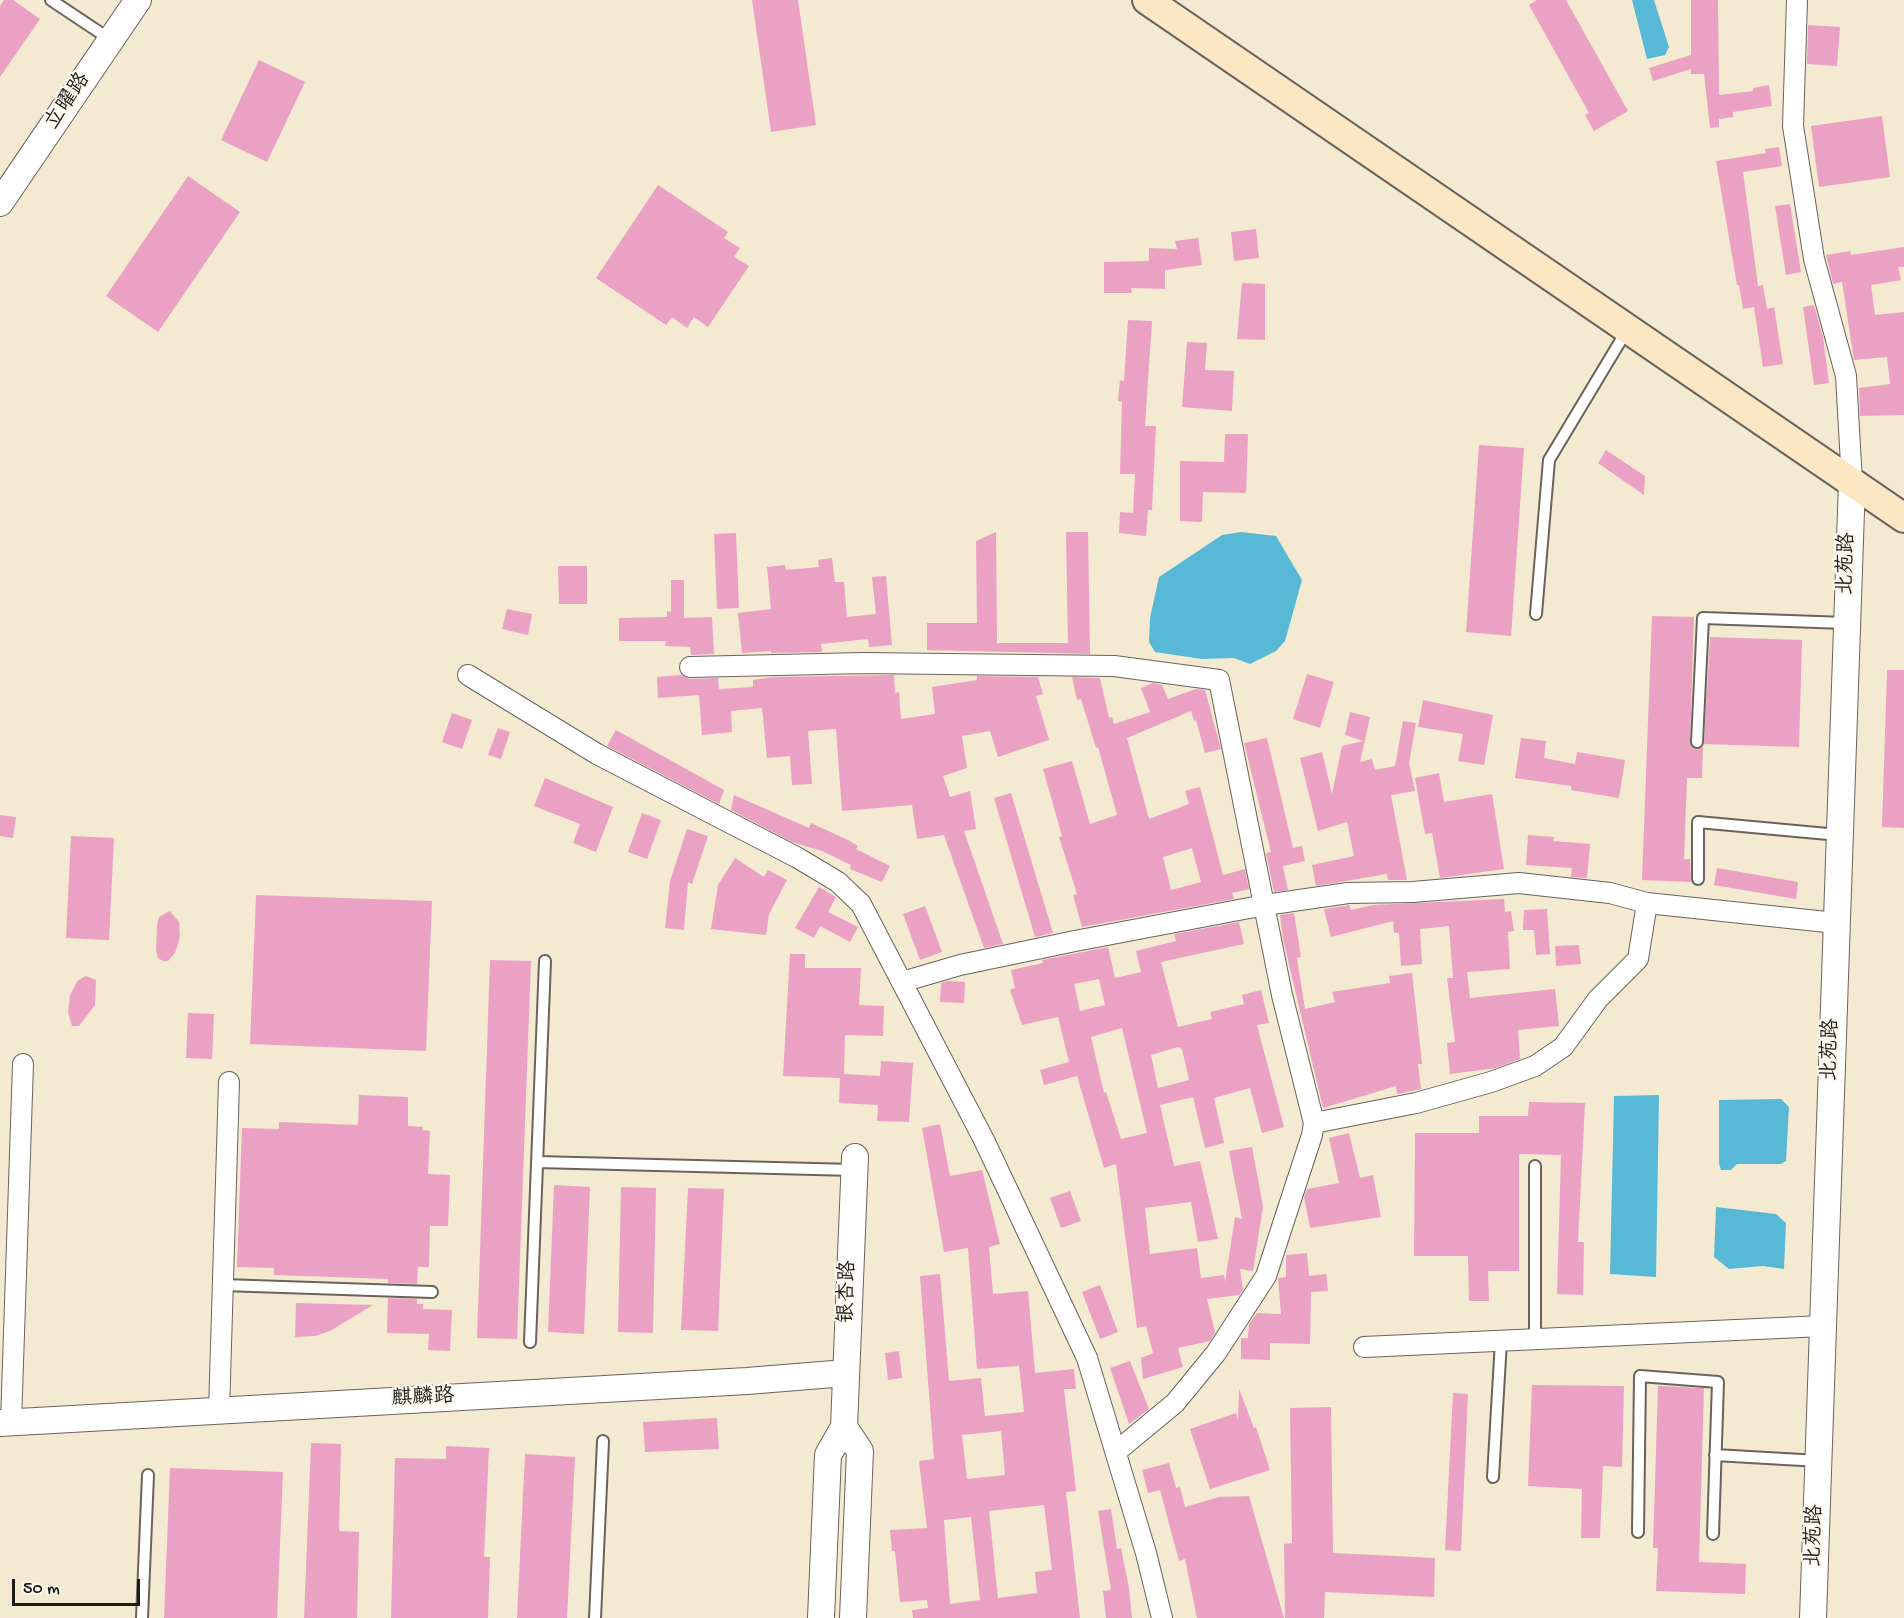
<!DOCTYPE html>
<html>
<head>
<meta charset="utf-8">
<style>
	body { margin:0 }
	#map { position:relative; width:1904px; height:1618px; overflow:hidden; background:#f4e9d1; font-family:"Gochi Hand",sans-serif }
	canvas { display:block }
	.scale { position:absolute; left:12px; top:1579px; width:128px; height:27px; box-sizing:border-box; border:3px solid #1c1c1c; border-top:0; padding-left:8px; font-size:18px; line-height:21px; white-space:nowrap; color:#1c1c1c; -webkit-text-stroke:4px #fbf7ec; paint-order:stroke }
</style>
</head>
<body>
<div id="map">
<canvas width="1904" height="1618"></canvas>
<div class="scale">50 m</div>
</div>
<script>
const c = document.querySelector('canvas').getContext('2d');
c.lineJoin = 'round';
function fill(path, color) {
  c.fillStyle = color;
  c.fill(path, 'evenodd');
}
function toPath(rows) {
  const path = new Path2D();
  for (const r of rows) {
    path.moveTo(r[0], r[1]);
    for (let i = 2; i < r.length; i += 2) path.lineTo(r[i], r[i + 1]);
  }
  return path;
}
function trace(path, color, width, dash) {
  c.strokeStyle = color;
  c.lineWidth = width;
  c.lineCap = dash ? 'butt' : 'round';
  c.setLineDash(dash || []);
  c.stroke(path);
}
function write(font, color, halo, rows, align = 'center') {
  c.font = font + ' "Gochi Hand","LXGW WenKai TC",sans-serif';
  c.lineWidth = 4.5;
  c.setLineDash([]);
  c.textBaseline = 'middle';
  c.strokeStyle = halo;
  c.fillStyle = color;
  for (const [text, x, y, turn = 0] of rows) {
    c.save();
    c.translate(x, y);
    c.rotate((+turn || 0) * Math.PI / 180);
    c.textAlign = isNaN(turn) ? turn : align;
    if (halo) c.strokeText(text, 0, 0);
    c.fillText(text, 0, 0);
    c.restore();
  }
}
fill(toPath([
	[1632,0,1654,0,1669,47,1665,55,1647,59],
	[1241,532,1276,536,1302,580,1285,641,1276,651,1250,664,1234,658,1202,659,1155,652,1149,642,1150,618,1159,577,1222,535],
	[1659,1095,1656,1277,1610,1274,1614,1096],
	[1781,1099,1789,1107,1786,1161,1781,1164,1737,1164,1731,1170,1721,1170,1719,1163,1719,1100],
	[1716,1207,1776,1214,1786,1223,1784,1269,1763,1266,1729,1269,1714,1257]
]), '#58b9d6');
fill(toPath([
	[4,0,13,0,40,19,0,77,0,6],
	[752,0,798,0,816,125,771,132],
	[1537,0,1566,0,1628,111,1594,131,1585,115,1589,113,1529,5],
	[1691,0,1718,0,1719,95,1753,91,1753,88,1769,85,1772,106,1733,112,1733,117,1719,119,1719,127,1710,128,1704,74,1691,74,1691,69,1653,81,1649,68,1691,55],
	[1808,25,1840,27,1837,66,1807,64],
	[259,60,305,82,267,162,221,140],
	[1882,116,1890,177,1819,187,1811,126],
	[1779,147,1782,166,1743,172,1758,286,1763,285,1767,309,1774,307,1783,364,1763,367,1754,307,1743,309,1739,285,1737,285,1716,161,1766,153,1765,149],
	[188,176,240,212,158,332,106,296],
	[658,185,728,232,724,238,740,248,734,257,749,266,708,327,694,317,687,328,672,317,666,325,596,278],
	[1790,204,1801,272,1786,275,1775,206],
	[1256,229,1259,258,1234,261,1231,232],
	[1198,238,1202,265,1165,270,1165,289,1131,288,1132,293,1104,293,1104,262,1149,261,1149,248,1177,249,1175,241],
	[1904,247,1904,267,1898,267,1901,280,1871,285,1875,315,1904,312,1904,415,1860,416,1859,388,1890,384,1887,357,1854,360,1842,282,1833,284,1826,255,1850,251,1851,255],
	[1242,283,1265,284,1265,340,1237,339],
	[1814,305,1823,337,1829,383,1814,385,1803,307],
	[1128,320,1152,321,1145,426,1156,426,1152,510,1148,510,1146,536,1119,533,1120,512,1133,513,1135,474,1120,474,1122,402,1118,401,1120,380,1124,381],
	[1187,342,1207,343,1205,370,1234,371,1232,411,1182,407],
	[1225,434,1248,434,1246,493,1203,492,1202,522,1180,521,1180,461,1224,462],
	[1479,445,1524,448,1511,636,1466,632],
	[1606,450,1645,476,1644,495,1598,463],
	[996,532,997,643,1068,643,1066,532,1088,532,1090,654,927,650,927,623,977,623,976,541],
	[736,533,739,608,717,609,714,534],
	[832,558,835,582,844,582,847,617,876,614,872,577,886,576,892,645,869,647,868,639,821,644,822,652,771,653,771,651,742,653,738,613,771,609,767,567,785,565,786,570,819,567,818,560],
	[558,566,587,566,587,604,559,604],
	[671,580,684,580,684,618,712,617,714,654,691,655,690,647,665,646,666,641,619,641,619,618,667,617,667,611,671,612],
	[507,609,532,614,528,635,502,629],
	[1652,616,1694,617,1690,742,1693,749,1703,747,1702,778,1687,778,1684,859,1690,859,1691,882,1642,880],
	[1710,637,1802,640,1799,747,1704,744],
	[1887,670,1904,670,1904,828,1882,827],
	[1307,674,1334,682,1320,728,1293,719],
	[681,675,690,679,718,678,719,689,753,687,753,680,773,677,894,675,895,693,899,692,901,719,935,714,932,687,977,680,977,676,1038,677,1043,694,1036,696,1049,740,998,757,990,731,962,736,967,768,943,776,950,797,970,791,976,829,964,831,1003,944,984,948,944,835,917,839,912,805,842,811,836,729,808,731,812,784,792,785,790,756,767,758,762,708,731,711,732,732,702,735,699,695,658,698,657,677],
	[1072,677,1100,678,1109,718,1112,717,1114,724,1150,712,1141,688,1153,683,1162,685,1168,699,1196,689,1205,690,1221,749,1205,753,1196,720,1194,721,1191,711,1127,738,1149,819,1189,804,1185,791,1200,787,1223,875,1245,869,1249,889,1232,893,1234,899,1082,927,1073,895,1077,894,1059,837,1062,836,1043,769,1072,761,1090,824,1117,815,1098,747,1096,748,1081,699,1077,700],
	[1192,848,1201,882,1171,890,1163,857],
	[1423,700,1493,715,1484,765,1458,761,1463,734,1418,727],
	[1350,712,1370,717,1360,762,1372,759,1375,770,1395,766,1403,721,1416,723,1409,763,1415,791,1391,795,1407,880,1388,880,1387,874,1316,886,1312,865,1354,856,1347,822,1318,831,1300,758,1322,752,1332,794,1342,746,1363,741,1345,735],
	[452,713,472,720,462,749,442,742],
	[498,728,510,732,501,759,488,755],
	[616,730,724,790,719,804,607,746],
	[1267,738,1293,848,1302,846,1305,861,1283,866,1288,890,1274,892,1266,853,1271,852,1244,743],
	[1521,738,1546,741,1544,758,1575,764,1577,752,1625,760,1619,798,1571,790,1571,786,1515,778],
	[1439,773,1444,802,1492,794,1504,869,1440,878,1432,833,1425,834,1415,778],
	[545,778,613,807,596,852,573,843,580,824,534,806],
	[1011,793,1053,933,1035,937,994,798],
	[734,795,809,828,811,823,848,840,858,846,856,849,890,866,882,882,850,869,851,865,822,851,792,842,731,810],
	[642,813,661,820,647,859,628,852],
	[0,815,16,817,13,838,0,836],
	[687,829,708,836,692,884,688,882,684,930,665,928,670,881],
	[1528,835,1554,837,1553,841,1590,844,1587,878,1571,877,1572,868,1526,865],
	[71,836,114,838,109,940,66,938],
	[735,858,764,877,768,870,787,880,769,914,766,935,711,929,718,885],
	[1717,868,1798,882,1796,899,1714,885],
	[819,887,836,897,828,912,858,927,850,942,820,926,814,938,795,928],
	[256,895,432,901,426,1051,250,1044],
	[1504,899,1505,912,1511,911,1514,931,1508,932,1510,969,1467,972,1470,998,1555,989,1559,1026,1518,1030,1520,1059,1496,1068,1450,1074,1447,1043,1455,1042,1447,978,1453,978,1449,926,1420,929,1422,964,1401,966,1399,933,1394,933,1393,921,1331,937,1324,909,1349,905,1351,910,1373,905],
	[925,906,942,952,920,960,903,914],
	[1547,909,1550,954,1536,955,1534,930,1523,930,1524,910],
	[170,911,179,922,180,937,175,953,168,961,163,961,158,958,156,950,157,925,159,917],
	[1294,913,1301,957,1297,958,1305,1009,1335,1002,1332,992,1390,983,1389,976,1412,973,1422,1064,1418,1064,1421,1089,1397,1094,1396,1086,1323,1108,1283,939,1280,915],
	[1239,922,1244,944,1161,962,1178,1027,1212,1019,1210,1012,1244,1004,1242,995,1261,990,1269,1023,1257,1025,1284,1127,1262,1133,1250,1088,1214,1098,1224,1143,1205,1148,1193,1097,1160,1105,1174,1166,1200,1161,1218,1239,1198,1242,1191,1202,1145,1208,1150,1254,1197,1248,1201,1278,1224,1275,1225,1282,1235,1217,1242,1219,1229,1151,1252,1147,1263,1206,1253,1271,1240,1269,1243,1290,1239,1295,1207,1299,1215,1332,1210,1341,1178,1348,1183,1367,1143,1379,1141,1358,1153,1353,1146,1326,1137,1328,1116,1164,1104,1168,1077,1076,1044,1085,1040,1070,1069,1062,1058,1017,1022,1025,1010,990,1015,988,1011,970,1043,963,1042,960,1108,947,1115,978,1141,972,1136,951,1176,941,1174,934],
	[1099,979,1105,1005,1080,1011,1074,984],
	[1122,1028,1147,1133,1121,1139,1106,1092,1104,1093,1091,1037],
	[1178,1047,1182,1049,1189,1080,1158,1088,1151,1055],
	[1579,945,1581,964,1556,966,1555,946],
	[790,954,805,954,805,968,861,968,859,1005,884,1006,883,1036,845,1035,844,1074,880,1076,881,1061,913,1063,909,1122,877,1121,878,1105,839,1103,840,1078,783,1076],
	[490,960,531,961,517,1339,477,1338],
	[86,976,96,980,95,1005,79,1026,72,1026,68,1012,70,995,78,980],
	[948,981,965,982,964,1003,940,1002,941,983],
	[188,1013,214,1014,212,1059,186,1058],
	[359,1095,408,1097,408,1126,423,1127,422,1130,430,1131,428,1174,450,1175,448,1226,430,1226,429,1267,418,1267,417,1284,388,1283,388,1279,274,1275,274,1268,237,1267,242,1128,279,1129,279,1122,358,1125],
	[1529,1102,1585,1103,1578,1242,1584,1242,1583,1295,1557,1294,1561,1155,1519,1154,1519,1271,1488,1271,1489,1301,1469,1301,1468,1256,1414,1256,1415,1133,1479,1133,1479,1116,1528,1116],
	[940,1124,950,1176,982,1170,1000,1244,989,1247,993,1294,1028,1291,1035,1373,1074,1369,1076,1389,1064,1389,1076,1491,1066,1492,1080,1618,913,1618,912,1610,928,1608,927,1600,900,1602,895,1551,892,1551,890,1530,927,1528,919,1461,934,1459,920,1276,940,1274,949,1381,981,1378,985,1416,1024,1412,1019,1366,977,1369,968,1248,944,1252,922,1128],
	[1001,1431,1005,1475,967,1479,962,1435],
	[1044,1505,1052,1570,1035,1572,1037,1593,998,1598,989,1511],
	[971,1517,980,1600,950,1604,944,1520],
	[1349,1133,1360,1178,1373,1175,1381,1217,1310,1228,1304,1197,1307,1189,1339,1183,1329,1138],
	[554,1185,590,1187,584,1334,548,1332],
	[621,1187,656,1188,653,1333,618,1332],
	[688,1188,724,1189,718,1331,681,1330],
	[1070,1191,1081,1221,1061,1228,1050,1198],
	[1307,1253,1309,1276,1326,1274,1328,1291,1311,1292,1310,1344,1270,1343,1270,1360,1241,1359,1241,1338,1248,1338,1249,1324,1257,1313,1281,1314,1278,1278,1286,1277,1286,1255],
	[1100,1285,1118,1332,1100,1339,1082,1292],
	[388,1298,417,1299,417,1304,423,1304,423,1309,452,1310,450,1351,428,1350,429,1334,387,1333],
	[296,1303,373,1305,330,1331,315,1336,295,1337],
	[899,1351,902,1378,888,1380,885,1353],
	[1130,1361,1149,1409,1129,1424,1110,1368],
	[1532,1385,1624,1386,1622,1467,1603,1466,1600,1538,1581,1538,1582,1489,1528,1486],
	[1658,1386,1704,1388,1699,1562,1746,1564,1745,1594,1656,1591,1658,1548,1653,1548],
	[1239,1389,1254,1428,1256,1427,1270,1470,1210,1489,1190,1429,1236,1413,1238,1421],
	[1453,1393,1468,1394,1461,1551,1445,1550],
	[1331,1407,1333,1553,1435,1558,1434,1597,1325,1592,1324,1618,1285,1618,1284,1544,1292,1543,1290,1408],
	[717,1418,719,1449,645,1452,643,1422],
	[311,1443,341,1444,339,1531,359,1532,357,1618,304,1618],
	[446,1446,489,1448,484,1557,490,1557,488,1618,391,1618,395,1458,446,1459],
	[525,1454,575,1457,567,1618,517,1618],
	[1169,1463,1176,1488,1180,1487,1185,1507,1219,1497,1249,1496,1284,1618,1197,1618,1185,1559,1179,1561,1160,1490,1148,1493,1142,1470],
	[170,1468,283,1472,277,1618,164,1618],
	[1111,1509,1117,1549,1121,1548,1129,1588,1132,1618,1106,1618,1103,1591,1111,1590,1098,1511]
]), '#eba1c3');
const service = toPath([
	[51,0,111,40],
	[1536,614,1549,460,1627,330],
	[1697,742,1703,618,1846,623],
	[1698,879,1698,822,1839,835],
	[537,1162,854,1170],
	[1535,1166,1535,1339],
	[223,1285,432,1292],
	[530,1342,545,961],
	[1715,1455,1819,1461],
	[1493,1477,1501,1341],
	[1638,1532,1640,1376,1718,1382,1713,1534],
	[142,1618,148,1475],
	[595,1618,603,1441]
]);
const minor = toPath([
	[1797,0,1793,126,1814,259,1846,376,1852,482],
	[690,667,864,663,1114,666,1219,680,1282,995,1314,1123],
	[468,675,597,754,798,858,838,882,861,904,984,1140,1087,1358,1146,1553,1162,1618],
	[902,982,960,965,1075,941,1265,905,1348,893,1413,892,1519,883,1610,893,1647,903],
	[1364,1347,1823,1326],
	[219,1411,229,1082],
	[11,1423,23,1064],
	[1117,1451,1175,1403,1216,1353,1266,1276,1312,1135,1314,1123,1416,1103,1491,1082,1535,1066,1563,1047,1598,999,1638,959,1647,903,1836,923]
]);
const tertiary = toPath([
	[0,203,138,0],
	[0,1423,747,1381,846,1373],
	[844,1427,860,1451,853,1618],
	[821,1618,828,1455,844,1427,855,1157],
	[1813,1618,1852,482]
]);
const secondary = toPath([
	[1147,0,1904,518]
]);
trace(service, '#68645b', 14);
trace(minor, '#68645b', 22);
trace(tertiary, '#68645b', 28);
trace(secondary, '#68645b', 32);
trace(service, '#fff', 10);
trace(minor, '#fff', 20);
trace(tertiary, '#fff', 26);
trace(secondary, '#fbe7c3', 28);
write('21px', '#1c1c1c', '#fbf7ec', [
	["立曜路",69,102,-56],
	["北苑路",1848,564,-88],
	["北苑路",1832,1050,-88],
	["银杏路",849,1292,-88],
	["麒麟路",423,1399,-3],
	["北苑路",1816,1536,-88]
]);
</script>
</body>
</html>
